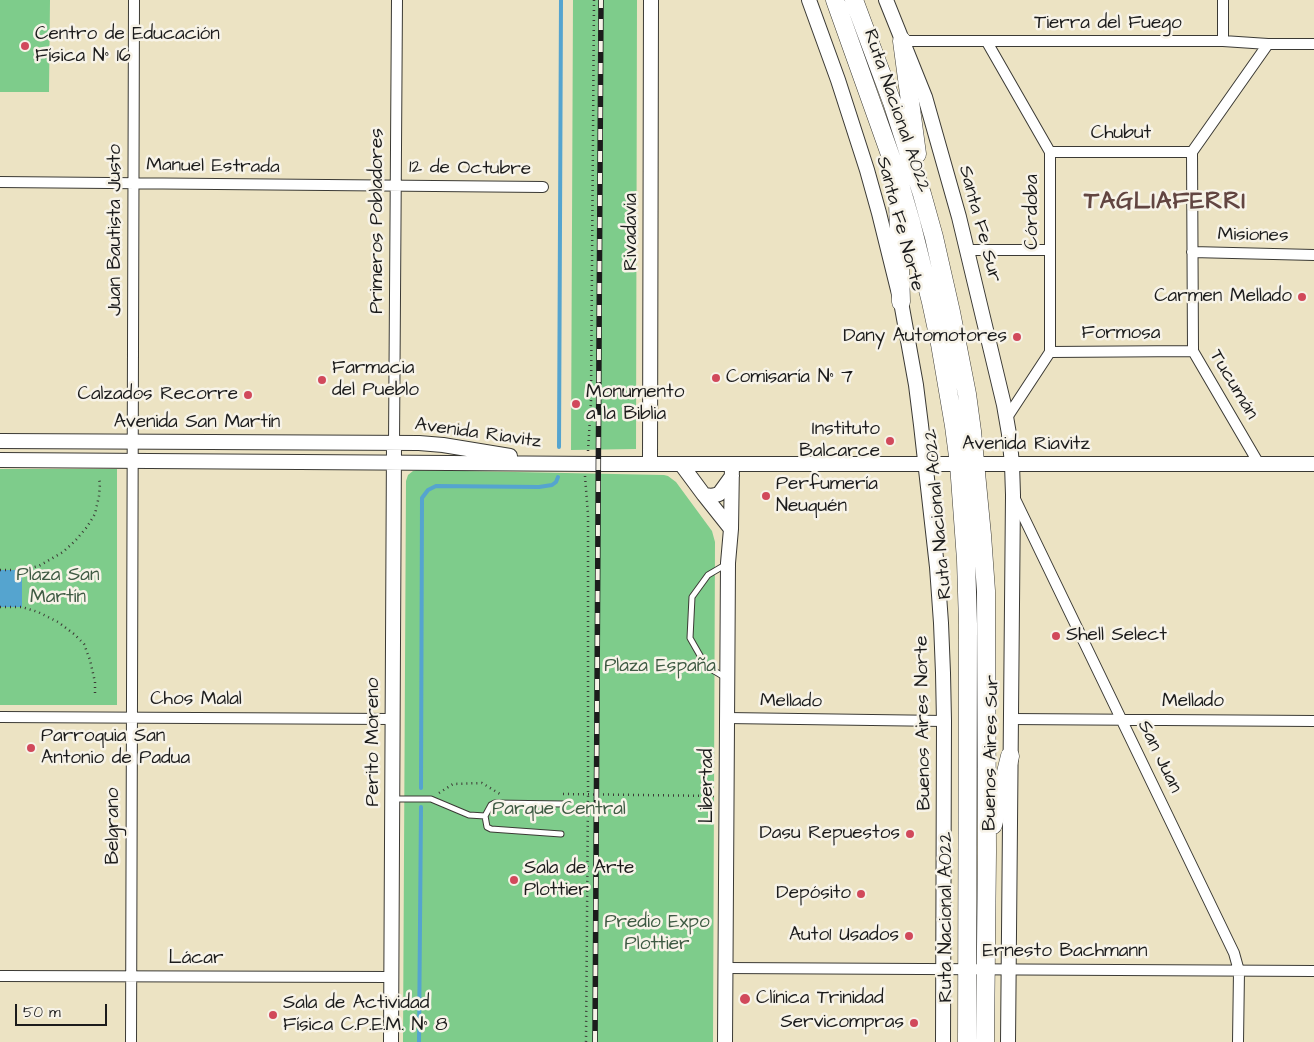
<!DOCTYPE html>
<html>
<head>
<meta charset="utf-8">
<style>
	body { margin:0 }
	#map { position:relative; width:1314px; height:1042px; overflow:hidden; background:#ece3c3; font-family:"Architects Daughter",sans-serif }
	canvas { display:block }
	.scale { position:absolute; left:15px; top:1004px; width:92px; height:22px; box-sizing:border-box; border:2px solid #1c1c1c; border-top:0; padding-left:6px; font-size:15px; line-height:18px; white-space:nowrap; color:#1c1c1c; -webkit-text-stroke:4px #f7f3e8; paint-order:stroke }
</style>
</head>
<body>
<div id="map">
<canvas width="1314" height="1042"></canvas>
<div class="scale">50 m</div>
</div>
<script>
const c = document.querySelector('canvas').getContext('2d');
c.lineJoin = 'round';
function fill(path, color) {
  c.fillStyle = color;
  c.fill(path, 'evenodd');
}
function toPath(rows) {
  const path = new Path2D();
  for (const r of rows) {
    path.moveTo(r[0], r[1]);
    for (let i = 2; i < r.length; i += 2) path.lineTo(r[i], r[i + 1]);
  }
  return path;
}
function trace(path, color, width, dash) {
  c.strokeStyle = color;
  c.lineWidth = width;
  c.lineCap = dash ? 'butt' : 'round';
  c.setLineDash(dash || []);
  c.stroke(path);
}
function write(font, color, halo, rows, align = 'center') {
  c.font = font + ' "Architects Daughter",sans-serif';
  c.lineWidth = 5;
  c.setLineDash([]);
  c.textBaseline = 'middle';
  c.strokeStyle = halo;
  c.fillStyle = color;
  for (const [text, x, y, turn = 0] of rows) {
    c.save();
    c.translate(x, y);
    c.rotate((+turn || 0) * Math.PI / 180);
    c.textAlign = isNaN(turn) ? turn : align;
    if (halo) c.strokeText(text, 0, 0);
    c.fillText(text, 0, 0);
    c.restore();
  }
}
fill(toPath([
	[0,0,50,0,49,92,0,92],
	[573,0,637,0,636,449,571,450],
	[0,469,117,469,117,705,0,705],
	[416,470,664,475,668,476,676,482,712,531,715,542,713,1042,403,1042,406,481,408,475,413,471]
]), '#7ecc8b');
fill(toPath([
	[0,570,22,570,22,607,0,607]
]), '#55a4cf');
trace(toPath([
	[559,447,561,0],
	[421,788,422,498,428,490,436,486,539,487,552,485,556,482,558,477],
	[419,1042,421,807]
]), '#55a4cf', 4);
const lane = toPath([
	[725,565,708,575,692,597,690,638,706,666,726,678],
	[394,799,431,799,469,815,485,816],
	[561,834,491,829,487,827,485,816,491,805,495,803,563,804]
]);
const street = toPath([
	[902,41,1223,41,1268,44,1314,44],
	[1223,41,1223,0],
	[987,42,1050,152,1050,352,1006,419],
	[1050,152,1192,152],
	[0,182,543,187],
	[968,250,1050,250],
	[1192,252,1314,255],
	[1050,352,1193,351],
	[394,443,397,0],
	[1259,464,1193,351,1192,152,1268,44],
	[1015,499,1234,953,1239,971,1238,1042],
	[0,717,393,719],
	[727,718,944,721],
	[1011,719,1314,721],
	[726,968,1314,971],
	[0,976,391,977],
	[131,1042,134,0]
]);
const secondary = toPath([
	[809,0,838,80,867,170,879,213,901,302,916,385,921,425,937,567,941,623,943,673,944,721,943,1042],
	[886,0,925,97,959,217,1004,405,1009,434,1012,464,1013,495,1008,1042],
	[0,441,419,443,443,445,510,456],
	[0,460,599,464,1314,464],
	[650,464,651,0],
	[681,464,704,495,731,529],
	[704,495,712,496,719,494,732,476],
	[391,1042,394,443],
	[725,1042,728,563,731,529,732,464]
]);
const highway = toPath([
	[835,0,897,174,911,222,931,302,940,344,954,426,959,464,966,560,968,624,967,1042],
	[854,0,892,102,922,194,934,237,951,312,967,394,972,431,982,535,986,591,987,852,985,1042],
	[902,41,917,154],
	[898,202,901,302],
	[993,825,1010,756]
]);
trace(lane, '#3b3a35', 7);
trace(street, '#3b3a35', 12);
trace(secondary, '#3b3a35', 16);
trace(highway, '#3b3a35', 19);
trace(toPath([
	[588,451,591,401,594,0],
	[585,476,588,515,588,794,586,1042],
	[0,570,19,570,39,566,63,552,75,541,87,527,95,514,99,496,100,484,99,478],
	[0,607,22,607,38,612,58,622,74,634,84,644,90,660,95,682,95,693],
	[439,793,453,784,482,783,500,794],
	[563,794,715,796]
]), '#3b3a35', 2.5, [1, 4]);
trace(lane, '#fff', 5);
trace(street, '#fff', 10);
trace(secondary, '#fff', 14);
trace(highway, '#fff', 18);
const rail = toPath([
	[595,1042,601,0]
]);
trace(rail, '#1c1c1c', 5.5);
trace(rail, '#f7f3e8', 4, [11]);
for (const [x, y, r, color] of [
	[25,46,5,"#d1495b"],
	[1302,297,5,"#d1495b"],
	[1017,337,5,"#d1495b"],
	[716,378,5,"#d1495b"],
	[322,380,5,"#d1495b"],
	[248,395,5,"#d1495b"],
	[576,404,5,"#d1495b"],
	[890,441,5,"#d1495b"],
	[766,496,5,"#d1495b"],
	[1056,636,5,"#d1495b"],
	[31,748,5,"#d1495b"],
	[910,834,5,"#d1495b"],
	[514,880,5,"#d1495b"],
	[861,894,5,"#d1495b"],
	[909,936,5,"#d1495b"],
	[745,999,6,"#d1495b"],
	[273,1015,5,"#d1495b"],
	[914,1023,5,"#d1495b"]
]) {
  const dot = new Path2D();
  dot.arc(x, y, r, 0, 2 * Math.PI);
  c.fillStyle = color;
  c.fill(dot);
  trace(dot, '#f7f3e8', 2);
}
write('19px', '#1c1c1c', '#f7f3e8', [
	["Tierra del Fuego",1108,24],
	["Ruta Nacional A022",896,111,71],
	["Chubut",1121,134],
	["Manuel Estrada",213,167,1],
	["12 de Octubre",470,169,1],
	["Córdoba",1033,212,-90],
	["Primeros Pobladores",378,221,-90],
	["Santa Fe Norte",899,224,75],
	["Santa Fe Sur",979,224,75],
	["Juan Bautista Justo",116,230,-90],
	["Rivadavia",632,232,-90],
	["Misiones",1253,236,1],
	["Formosa",1121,334],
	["Tucumán",1233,385,59],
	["Avenida San Martín",197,423],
	["Avenida Riavitz",478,434,8],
	["Avenida Riavitz",1026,445],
	["Ruta Nacional A022",939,514,-95],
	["Chos Malal",196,700],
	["Mellado",791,702,1],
	["Mellado",1193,702],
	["Buenos Aires Norte",924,723,-91],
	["Perito Moreno",374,742,-90],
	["Buenos Aires Sur",992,753,-89],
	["San Juan",1159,757,64],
	["Libertad",708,786,-90],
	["Belgrano",114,826,-90],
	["Ruta Nacional A022",947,917,-90],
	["Ernesto Bachmann",1065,952],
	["Lácar",196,959]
]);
write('19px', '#1c1c1c', '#f7f3e8', [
	["Centro de Educación",35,35],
	["Física N° 16",35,57],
	["Carmen Mellado",1292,297,"right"],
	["Dany Automotores",1007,337,"right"],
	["Farmacia",332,369],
	["del Pueblo",332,391],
	["Comisaría N° 7",726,378],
	["Monumento",586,393],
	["a la Biblia",586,415],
	["Calzados Recorre",238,395,"right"],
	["Instituto",880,430,"right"],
	["Balcarce",880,452,"right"],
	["Perfumería",776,485],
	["Neuquén",776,507],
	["Shell Select",1066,636],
	["Parroquia San",41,737],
	["Antonio de Padua",41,759],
	["Dasu Repuestos",900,834,"right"],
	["Sala de Arte",524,869],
	["Plottier",524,891],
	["Depósito",851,894,"right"],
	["Auto1 Usados",899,936,"right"],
	["Clínica Trinidad",756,999],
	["Sala de Actividad",283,1004],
	["Física C.P.E.M. N° 8",283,1026],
	["Servicompras",904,1023,"right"]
], 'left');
write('19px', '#3e5a43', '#f7f3e8', [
	["Plaza San",58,576],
	["Martín",58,598],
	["Plaza España",660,667],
	["Parque Central",559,810],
	["Predio Expo",657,923],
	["Plottier",657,945]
]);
c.letterSpacing = '1px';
write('bold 24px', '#624541', '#f7f3e8', [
	["TAGLIAFERRI",1165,203]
]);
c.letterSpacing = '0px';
</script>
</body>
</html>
